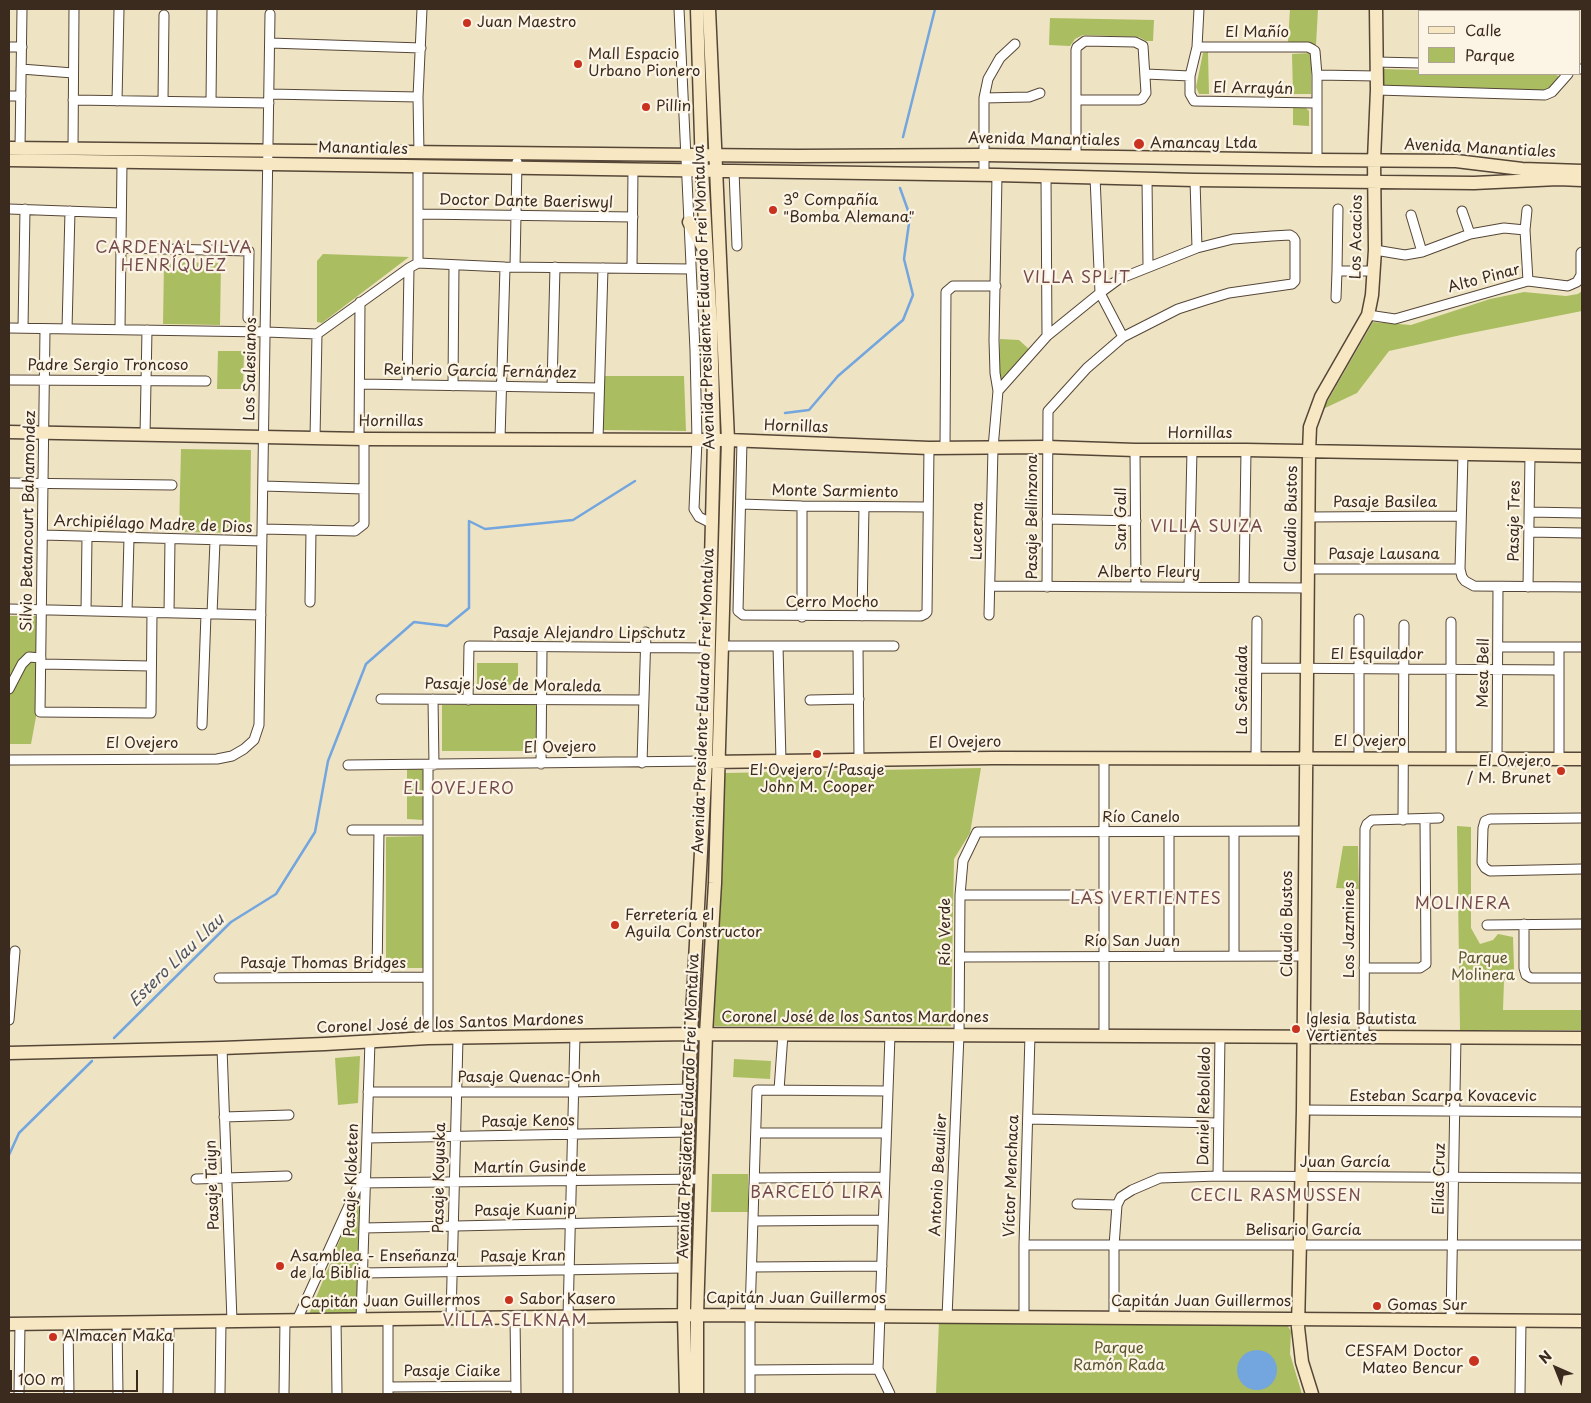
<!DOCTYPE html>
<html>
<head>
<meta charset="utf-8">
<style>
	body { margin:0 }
	#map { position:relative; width:1591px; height:1403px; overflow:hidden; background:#eee4c4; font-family:"Playpen Sans",sans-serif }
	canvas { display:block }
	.frame { position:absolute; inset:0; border:10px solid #3b2a1e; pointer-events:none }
	.legend { position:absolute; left:1418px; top:10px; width:162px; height:65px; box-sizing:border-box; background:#fcf5e5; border:1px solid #afa495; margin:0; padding:6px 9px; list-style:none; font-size:15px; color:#3b2a1e }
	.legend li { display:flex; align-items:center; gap:10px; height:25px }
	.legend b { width:25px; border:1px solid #afa495 }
	.north { position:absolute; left:1531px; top:1343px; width:50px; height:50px; -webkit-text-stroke:4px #fcf5e5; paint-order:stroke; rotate:316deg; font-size:14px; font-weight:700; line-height:20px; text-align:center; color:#3b2a1e }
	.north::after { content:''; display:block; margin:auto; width:18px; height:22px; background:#3b2a1e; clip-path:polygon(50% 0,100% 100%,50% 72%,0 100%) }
	.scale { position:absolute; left:10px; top:1370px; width:128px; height:22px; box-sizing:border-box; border:2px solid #3b2a1e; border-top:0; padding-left:6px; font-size:15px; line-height:18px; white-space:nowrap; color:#3b2a1e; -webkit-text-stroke:4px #fcf5e5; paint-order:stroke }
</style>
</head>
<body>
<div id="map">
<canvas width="1591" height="1403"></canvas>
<div class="frame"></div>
<ul class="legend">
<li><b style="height:6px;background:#f7e8c3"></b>Calle</li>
<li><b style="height:14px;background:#abbd61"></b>Parque</li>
</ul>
<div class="north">N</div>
<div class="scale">100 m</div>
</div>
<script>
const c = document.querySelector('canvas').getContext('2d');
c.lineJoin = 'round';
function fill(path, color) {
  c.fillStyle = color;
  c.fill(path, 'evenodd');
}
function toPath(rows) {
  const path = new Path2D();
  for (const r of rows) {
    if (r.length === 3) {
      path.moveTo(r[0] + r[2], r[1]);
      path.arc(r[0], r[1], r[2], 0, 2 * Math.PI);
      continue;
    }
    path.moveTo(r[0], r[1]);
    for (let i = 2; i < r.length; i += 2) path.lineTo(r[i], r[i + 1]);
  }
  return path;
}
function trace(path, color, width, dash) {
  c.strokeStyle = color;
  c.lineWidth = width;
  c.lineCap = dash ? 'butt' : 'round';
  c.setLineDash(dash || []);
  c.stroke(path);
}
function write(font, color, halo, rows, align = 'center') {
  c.font = font + ' "Playpen Sans",sans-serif';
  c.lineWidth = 4.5;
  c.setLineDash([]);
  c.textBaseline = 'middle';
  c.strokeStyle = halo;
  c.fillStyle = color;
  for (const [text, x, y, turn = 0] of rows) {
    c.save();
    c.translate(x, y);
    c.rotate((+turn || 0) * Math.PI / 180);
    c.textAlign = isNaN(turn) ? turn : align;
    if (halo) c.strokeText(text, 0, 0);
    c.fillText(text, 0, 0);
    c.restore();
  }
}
fill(toPath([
	[1290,9,1318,9,1316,45,1288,43],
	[1050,18,1154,20,1153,41,1146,41,1139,37,1083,35,1075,39,1070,46,1049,45],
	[1208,52,1209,94,1199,94,1196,87,1203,53],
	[1311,53,1311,94,1293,94,1292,54],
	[1384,69,1420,70,1420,74,1555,74,1561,78,1547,92,1383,86,1382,71],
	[1293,108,1306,108,1309,111,1309,126,1293,125],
	[323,254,409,257,322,323,317,322,317,261],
	[164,262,221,263,220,325,163,324],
	[1582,291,1582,311,1461,335,1389,351,1357,393,1323,409,1373,322,1411,325,1490,299,1524,292,1566,296,1578,294],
	[1000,339,1019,340,1030,350,1004,379,999,378],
	[218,351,244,351,243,389,217,389],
	[602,376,684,376,686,431,602,430],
	[181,449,251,450,250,533,179,532],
	[9,616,36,616,36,717,31,744,9,744],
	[477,663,518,663,518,685,477,684],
	[442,705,536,705,536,751,442,751],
	[981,768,970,833,954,859,951,1026,714,1026,725,773],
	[407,769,424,769,424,820,407,819],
	[1457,826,1471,827,1471,928,1480,944,1493,940,1498,934,1513,937,1514,969,1504,981,1503,1010,1582,1010,1582,1030,1460,1030],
	[424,836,424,968,386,968,386,837],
	[1343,846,1358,846,1359,889,1336,888],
	[360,1056,358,1103,338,1105,335,1058],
	[734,1059,771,1061,770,1079,733,1077],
	[712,1174,748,1174,748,1212,711,1212],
	[362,1187,359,1320,307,1319],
	[939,1321,1287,1325,1291,1331,1290,1354,1302,1394,936,1394]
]), '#abbd61');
fill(toPath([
	[1257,1370,20]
]), '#73a5de');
trace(toPath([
	[903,137,935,9],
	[785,413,809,410,838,376,903,320,913,295,904,259,910,216,900,188],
	[114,1038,231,922,276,894,315,832,328,761,366,664,414,622,447,626,469,608,469,521,485,529,573,520,635,481],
	[9,1155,19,1133,92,1061]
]), '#73a5de', 2.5);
const street = toPath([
	[679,9,695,350,697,440,694,509,699,517,711,523],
	[1199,9,1197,47,1190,76,1190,94,1194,101,1316,103],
	[1573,11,1573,9],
	[270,43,421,48],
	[9,47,22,47],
	[1197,47,1308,47,1312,49,1315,51,1317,75,1317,160],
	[1376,62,1420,63],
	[21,69,73,73],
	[1580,69,1582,69],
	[1146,74,1190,76],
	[1317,75,1377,76],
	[1377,90,1545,95,1552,92,1568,74],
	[269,94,418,97],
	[9,96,21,96],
	[984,98,1029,97,1040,93],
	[73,100,269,103],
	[1076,100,1139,100,1142,99,1146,93,1143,46,1135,42,1085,41,1077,47,1076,50,1076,157],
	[117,101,119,9],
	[163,101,164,15],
	[211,102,212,9],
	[20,148,22,9],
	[73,149,74,9],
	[419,153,418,97,422,9],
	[734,171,737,246],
	[984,175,984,98,988,79,1000,58,1015,44],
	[997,175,994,340,995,373,998,391],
	[1046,177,1047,336],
	[1095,177,1100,293,1123,337],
	[1147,179,1148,266],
	[1195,180,1197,248],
	[9,209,121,213],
	[1338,209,1337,271,1374,271],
	[1527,210,1525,230,1528,281],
	[1462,211,1470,234],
	[419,214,633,217],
	[1411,215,1422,252],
	[120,248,249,251,248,318],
	[1375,250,1405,255,1422,252,1470,234,1504,228,1525,230],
	[418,263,418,166],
	[515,267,517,162],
	[632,268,633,169],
	[1336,298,1337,271],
	[1368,315,1395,319,1528,281,1568,286,1577,282,1581,275,1581,253,1582,252],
	[9,328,266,332,317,334,409,268,418,263,505,267,691,269],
	[23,328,25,209],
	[45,329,40,712,151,713,152,613],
	[67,329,70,211],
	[120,329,122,162],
	[9,380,206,381],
	[360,384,599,388],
	[407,385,409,268],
	[453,386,454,265],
	[552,387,555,267],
	[145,435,147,330],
	[315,438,317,334],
	[359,438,360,302],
	[500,439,505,267],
	[598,439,603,268],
	[742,441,738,611,743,615,921,616,925,614,927,612,929,448],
	[945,448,946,292,953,286,996,286],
	[1135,450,1136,587],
	[1463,454,1460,569,1462,577,1465,581,1474,586,1582,587],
	[9,483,172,485],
	[263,486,364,489],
	[741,504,802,506,928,507],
	[1529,512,1582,513],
	[1309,517,1461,516],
	[1047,519,1136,521],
	[262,529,355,531,364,524,364,439],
	[1529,532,1582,533],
	[43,535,262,541],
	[1307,569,1460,569],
	[991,586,1307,588],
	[1189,586,1192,450],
	[1244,587,1246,450],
	[1528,587,1530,455],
	[310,602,311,530],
	[9,609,261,615],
	[86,611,87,537],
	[127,612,129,538],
	[169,613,170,539],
	[212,614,215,541],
	[989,615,993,448,998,391,1047,336,1100,293,1119,279,1197,248,1233,239,1272,236,1290,235,1293,237,1295,240,1295,281,1292,284,1229,293,1206,300,1178,309,1123,337,1087,368,1048,411,1047,587],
	[862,616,864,507],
	[802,617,802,506],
	[1451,622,1451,759],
	[722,646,894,646],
	[778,646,781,761],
	[858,646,859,760],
	[1498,647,1582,647],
	[1559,647,1559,759],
	[41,664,151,666],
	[1257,668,1559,670],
	[9,689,22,664,29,657,41,658],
	[381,699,644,700],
	[433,699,434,765],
	[468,700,469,646,709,648],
	[810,700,859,699],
	[202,725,206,614],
	[1104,759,1104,1036],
	[1256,759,1257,621],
	[1359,759,1359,619],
	[1497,759,1498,587],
	[9,760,217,759,232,756,244,749,254,740,259,725,270,14],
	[642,763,646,632],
	[541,764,542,647],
	[348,765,706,761],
	[1582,818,1490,819,1485,821,1483,828,1482,863,1485,868,1490,871,1582,869],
	[1403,820,1404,625],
	[352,830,428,830],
	[1234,832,1234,956],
	[960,895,1104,895],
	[1524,924,1524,968,1526,975,1531,978,1582,978],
	[1487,925,1582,924],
	[1169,956,1169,832],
	[960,957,1304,956],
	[1364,968,1420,968,1426,964,1425,819],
	[377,977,379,830],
	[219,978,427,977],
	[9,1020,15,951],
	[1364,1037,1365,829,1367,824,1372,820,1439,818],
	[428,1038,428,765],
	[222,1048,232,1321],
	[779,1090,783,1034],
	[368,1092,574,1092,690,1089],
	[1303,1110,1582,1112],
	[224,1117,289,1115],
	[1028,1119,1218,1123],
	[756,1133,886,1133],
	[367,1138,689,1132],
	[1218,1176,1220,1036],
	[755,1178,885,1177],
	[196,1179,287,1176],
	[359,1183,702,1179],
	[1077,1204,1117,1205],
	[753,1221,883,1220],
	[364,1228,685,1221],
	[1024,1245,1582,1245],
	[752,1267,882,1266],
	[363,1273,684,1268],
	[515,1317,516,1394],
	[947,1317,959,1035,960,895,963,861,977,832,1305,831],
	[1024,1317,1024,1245,1030,1035],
	[451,1318,458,1038],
	[1114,1318,1114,1246,1117,1205,1121,1197,1132,1190,1160,1178,1218,1176,1582,1178],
	[336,1319,337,1394],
	[361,1319,370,1041],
	[388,1319,388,1394],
	[297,1320,362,1177],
	[1451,1320,1456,1037],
	[117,1322,118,1394],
	[68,1323,69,1394],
	[750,1370,878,1369],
	[388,1387,516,1386],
	[19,1394,20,1323],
	[168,1394,169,1321],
	[220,1394,221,1321],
	[284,1394,285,1320],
	[568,1394,568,1316,575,1036],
	[750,1394,750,1315,757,1090,888,1091],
	[890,1394,878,1369,890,1035],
	[1520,1394,1521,1321]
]);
const secondary = toPath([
	[9,148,798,156,984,155,1317,160,1456,161,1522,169,1582,171],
	[9,160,997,175,1195,180,1474,183,1558,179,1582,180],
	[689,222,705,251],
	[9,432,364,439,728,440,929,448,1047,447,1135,450,1246,450,1582,456],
	[711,762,993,758,1582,759],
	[9,1053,222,1048,325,1044,428,1038,691,1034,1582,1038],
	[9,1324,697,1315,1582,1321],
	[686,1394,684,1315,685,1221,691,1034,706,761,714,441,711,326,702,170,697,9],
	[697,1394,697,1315,706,1034,715,883,728,440,709,9],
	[1312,1394,1302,1362,1298,1327,1303,1110,1309,452,1310,427,1321,397,1368,315,1372,295,1375,250,1374,160,1377,90,1376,9]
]);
trace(street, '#564637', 11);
trace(secondary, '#564637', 15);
trace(street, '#fff', 9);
trace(secondary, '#f7e8c3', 12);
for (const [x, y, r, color] of [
	[467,23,5,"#c8321e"],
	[578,64,5,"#c8321e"],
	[646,107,5,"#c8321e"],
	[1139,144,6,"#c8321e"],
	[773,210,5,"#c8321e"],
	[817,754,5,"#c8321e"],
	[1561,771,5,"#c8321e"],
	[615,925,5,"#c8321e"],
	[1296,1029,5,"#c8321e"],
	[280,1266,5,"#c8321e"],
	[509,1300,5,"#c8321e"],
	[1377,1306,5,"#c8321e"],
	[53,1337,5,"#c8321e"],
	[1474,1361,6,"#c8321e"]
]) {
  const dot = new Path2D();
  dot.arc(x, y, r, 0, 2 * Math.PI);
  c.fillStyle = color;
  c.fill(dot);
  trace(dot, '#fcf5e5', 2);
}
write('15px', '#3b2a1e', '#fcf5e5', [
	["Juan Maestro",477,23],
	["Mall Espacio",588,55],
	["Urbano Pionero",588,72],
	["Pillin",656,107],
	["Amancay Ltda",1150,144],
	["3º Compañía",783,201],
	["\"Bomba Alemana\"",783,218],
	["El Ovejero",1551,762,"right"],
	["/ M. Brunet",1551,779,"right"],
	["El Ovejero / Pasaje",817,771,"center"],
	["John M. Cooper",817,788,"center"],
	["Ferretería el",625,916],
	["Aguila Constructor",625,933],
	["Iglesia Bautista",1306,1020],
	["Vertientes",1306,1037],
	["Asamblea - Enseñanza",290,1257],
	["de la Biblia",290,1274],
	["Sabor Kasero",519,1300],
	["Gomas Sur",1387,1306],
	["Almacen Maka",63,1337],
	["CESFAM Doctor",1463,1352,"right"],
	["Mateo Bencur",1463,1369,"right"]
], 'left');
write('15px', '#3b2a1e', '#fcf5e5', [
	["El Mañío",1257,33],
	["El Arrayán",1253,89,1],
	["Avenida Manantiales",1044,140,1],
	["Manantiales",363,149,1],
	["Avenida Manantiales",1480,149,3],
	["Doctor Dante Baeriswyl",526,202,1],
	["Los Acacios",1357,237,-89],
	["Alto Pinar",1484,279,-15],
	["Avenida Presidente Eduardo Frei Montalva",705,297,-92],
	["Padre Sergio Troncoso",108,366],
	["Los Salesianos",251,369,-89],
	["Reinerio García Fernández",480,372,1],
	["Hornillas",391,422],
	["Hornillas",796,427,2],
	["Hornillas",1200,434],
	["Monte Sarmiento",835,492,1],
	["Pasaje Basilea",1385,503],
	["Pasaje Bellinzona",1033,517,-90],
	["San Gall",1122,519,-90],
	["Claudio Bustos",1292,519,-89],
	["Silvio Betancourt Bahamondez",29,521,-89],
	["Pasaje Tres",1515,521,-89],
	["Archipiélago Madre de Dios",153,525,2],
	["Lucerna",978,531,-89],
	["Pasaje Lausana",1384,555],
	["Alberto Fleury",1149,573],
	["Cerro Mocho",832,603],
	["Pasaje Alejandro Lipschutz",589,634],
	["El Esquilador",1377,655],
	["Mesa Bell",1484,673,-89],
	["Pasaje José de Moraleda",513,686,1],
	["La Señalada",1243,690,-90],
	["Avenida Presidente Eduardo Frei Montalva",704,701,-88],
	["El Ovejero",1370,742],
	["El Ovejero",965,743,-1],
	["El Ovejero",142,744],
	["El Ovejero",560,748,-1],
	["Río Canelo",1141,818],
	["Claudio Bustos",1288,924,-90],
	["Los Jazmines",1350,930,-90],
	["Río Verde",946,932,-90],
	["Río San Juan",1132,942],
	["Pasaje Thomas Bridges",323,964],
	["Coronel José de los Santos Mardones",855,1018],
	["Coronel José de los Santos Mardones",450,1024,-2],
	["Pasaje Quenac-Onh",529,1078],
	["Esteban Scarpa Kovacevic",1443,1097],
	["Avenida Presidente Eduardo Frei Montalva",689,1106,-88],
	["Daniel Rebolledo",1205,1106,-89],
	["Pasaje Kenos",528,1122,-1],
	["Juan García",1345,1163],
	["Martín Gusinde",530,1168,-1],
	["Antonio Beaulier",939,1175,-87],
	["Víctor Menchaca",1012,1176,-88],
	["Pasaje Koyuska",440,1178,-89],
	["Elías Cruz",1440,1179,-89],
	["Pasaje Kloketen",352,1180,-88],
	["Pasaje Taiyn",213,1185,-92],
	["Pasaje Kuanip",525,1211,-1],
	["Belisario García",1303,1231],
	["Pasaje Kran",523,1257,-1],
	["Capitán Juan Guillermos",796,1299],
	["Capitán Juan Guillermos",390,1302,-1],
	["Capitán Juan Guillermos",1201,1302],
	["Pasaje Ciaike",452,1372]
]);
write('15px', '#5d5632', '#fcf5e5', [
	["Parque",1483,959],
	["Molinera",1483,976],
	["Parque",1119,1349],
	["Ramón Rada",1119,1366]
]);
c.letterSpacing = '1px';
write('16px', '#744b4d', '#fcf5e5', [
	["CARDENAL SILVA",174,249],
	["HENRÍQUEZ",174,267],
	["VILLA SPLIT",1077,279],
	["VILLA SUIZA",1207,528],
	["EL OVEJERO",459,790],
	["LAS VERTIENTES",1146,900],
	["MOLINERA",1463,905],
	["BARCELÓ LIRA",817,1194],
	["CECIL RASMUSSEN",1276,1197],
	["VILLA SELKNAM",515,1322]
]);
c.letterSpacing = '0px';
write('italic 16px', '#4f5561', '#fcf5e5', [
	["Estero Llau Llau",177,961,-44]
]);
</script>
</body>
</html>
